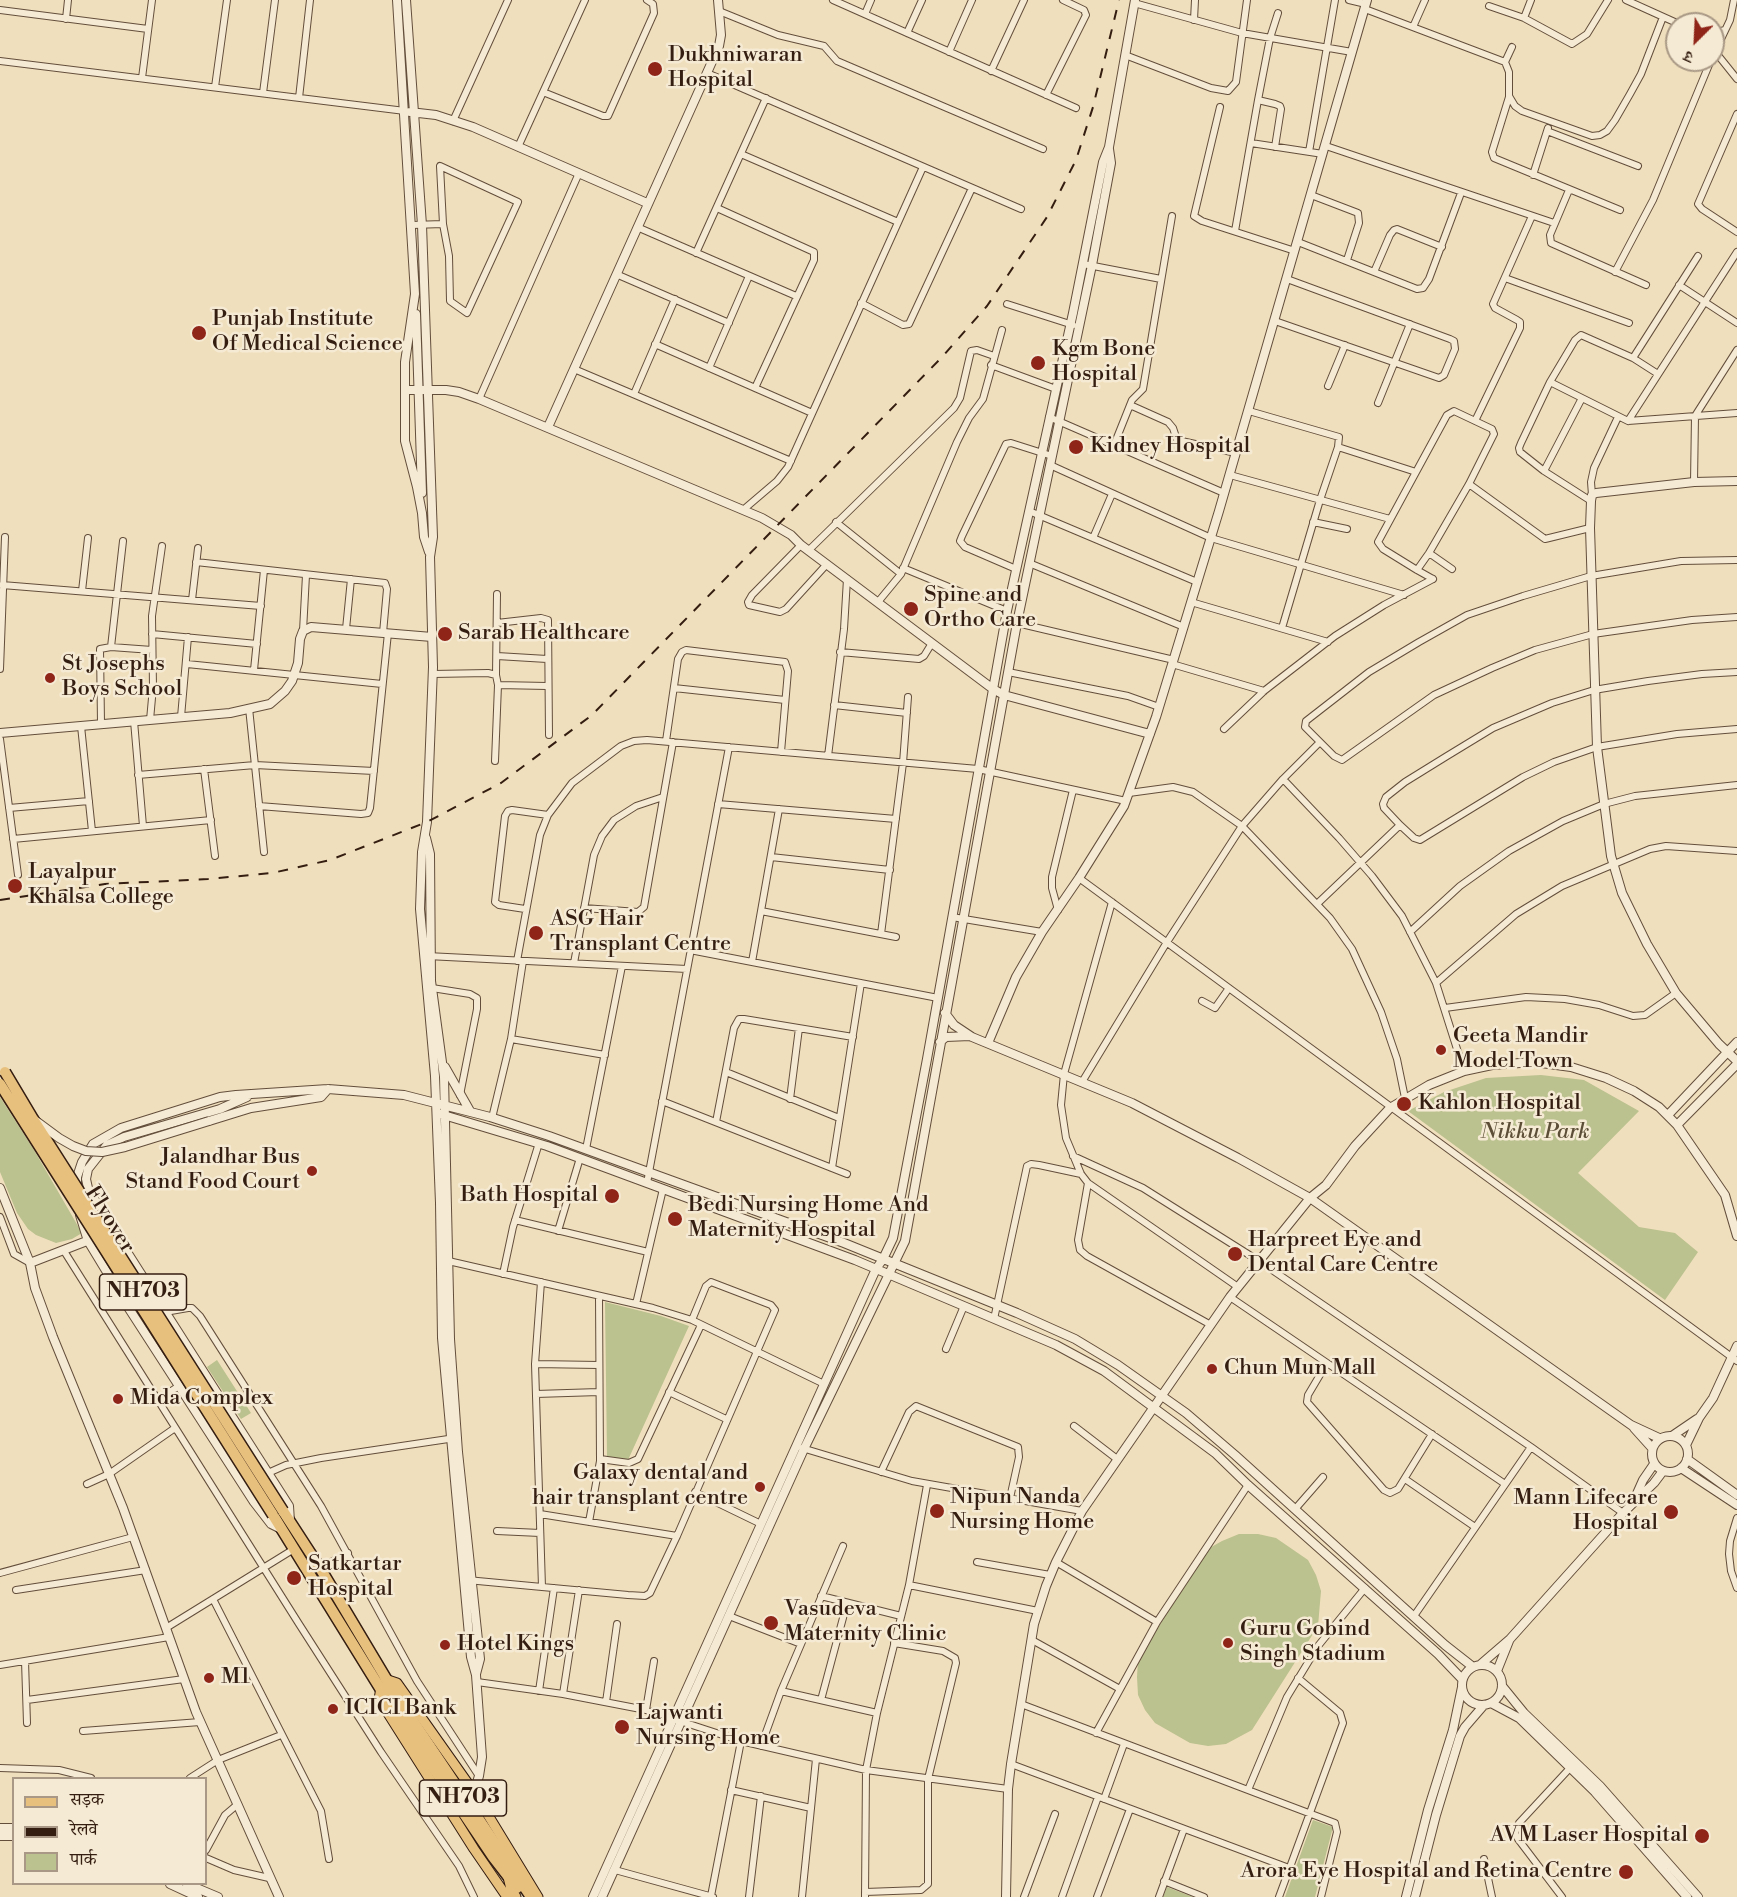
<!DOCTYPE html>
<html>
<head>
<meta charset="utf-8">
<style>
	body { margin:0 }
	#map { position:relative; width:1737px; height:1897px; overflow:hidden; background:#f0dfbc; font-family:"Libre Bodoni","Noto Serif Devanagari",serif }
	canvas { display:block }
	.legend { position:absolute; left:12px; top:1777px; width:195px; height:108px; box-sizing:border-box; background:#f5ead3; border:2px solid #a89885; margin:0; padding:8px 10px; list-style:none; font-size:18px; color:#341d11 }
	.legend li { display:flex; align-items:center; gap:12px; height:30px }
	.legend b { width:30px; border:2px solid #a89885 }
	.north { position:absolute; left:1665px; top:12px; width:60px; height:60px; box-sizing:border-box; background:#f5ead3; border:2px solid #a89885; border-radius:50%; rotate:204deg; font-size:16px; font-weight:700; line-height:24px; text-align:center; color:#341d11 }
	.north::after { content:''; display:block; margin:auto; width:21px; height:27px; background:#8f2418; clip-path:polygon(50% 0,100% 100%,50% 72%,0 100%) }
</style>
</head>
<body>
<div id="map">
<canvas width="1737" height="1897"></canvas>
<ul class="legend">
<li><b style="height:8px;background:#e8c07e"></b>सड़क</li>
<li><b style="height:8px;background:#341d11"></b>रेलवे</li>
<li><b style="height:16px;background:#bbc18f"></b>पार्क</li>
</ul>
<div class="north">उ</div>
</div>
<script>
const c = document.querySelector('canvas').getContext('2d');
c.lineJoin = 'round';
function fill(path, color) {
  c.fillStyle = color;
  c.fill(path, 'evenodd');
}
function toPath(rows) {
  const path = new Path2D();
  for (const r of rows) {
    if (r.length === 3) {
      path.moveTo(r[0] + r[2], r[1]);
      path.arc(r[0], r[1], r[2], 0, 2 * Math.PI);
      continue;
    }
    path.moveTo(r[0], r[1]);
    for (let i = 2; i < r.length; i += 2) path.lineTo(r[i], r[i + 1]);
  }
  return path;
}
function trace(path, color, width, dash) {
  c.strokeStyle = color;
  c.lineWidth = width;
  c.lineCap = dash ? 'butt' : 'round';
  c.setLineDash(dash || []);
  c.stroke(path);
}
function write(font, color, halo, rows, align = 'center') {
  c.font = font + ' "Libre Bodoni",serif';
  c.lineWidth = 5;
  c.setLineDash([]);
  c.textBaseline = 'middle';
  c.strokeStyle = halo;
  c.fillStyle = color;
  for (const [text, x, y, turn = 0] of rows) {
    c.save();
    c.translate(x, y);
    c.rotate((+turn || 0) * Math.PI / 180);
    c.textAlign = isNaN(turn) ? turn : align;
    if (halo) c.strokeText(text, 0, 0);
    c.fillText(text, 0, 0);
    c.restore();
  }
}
fill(toPath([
	[1541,1075,1584,1080,1639,1111,1578,1173,1639,1227,1675,1233,1698,1252,1665,1300,1408,1111,1444,1092,1486,1078],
	[0,1097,34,1150,82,1233,72,1239,56,1243,36,1235,28,1229,17,1213,0,1172],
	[605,1302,661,1316,689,1326,628,1460,607,1457],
	[217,1360,251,1413,241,1419,207,1367],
	[1239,1534,1258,1534,1276,1538,1308,1560,1316,1575,1321,1591,1318,1626,1252,1730,1226,1744,1208,1746,1190,1743,1155,1723,1145,1710,1138,1695,1137,1677,1138,1660,1206,1550,1222,1541],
	[1313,1820,1333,1827,1315,1897,1285,1897],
	[1167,1887,1193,1897,1163,1897]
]), '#bbc18f');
const minor = toPath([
	[833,0,1076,108],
	[1349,0,1366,4],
	[1626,0,1679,24],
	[1134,3,1242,33,1352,52],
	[1489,6,1524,18,1572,44,1587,34,1608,0],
	[1365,9,1505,62,1512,47],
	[0,10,148,29],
	[719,11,778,35,824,46,837,61,1043,149],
	[865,14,871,0],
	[1524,18,1531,0],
	[66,19,68,0],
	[1194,20,1195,0],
	[1413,27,1425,0],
	[907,33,922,0],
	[1713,33,1725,30],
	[1713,49,1737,79],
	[949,52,972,0],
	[1125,55,1211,88,1228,91,1236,82,1247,0],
	[1713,56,1730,20,1734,0],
	[0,61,405,111],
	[1505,62,1509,72,1509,96,1515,106,1522,111,1592,136,1600,135,1607,131,1615,120,1630,94,1641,74,1663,17],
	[991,71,1024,0],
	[707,73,1021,209],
	[142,78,152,0],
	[215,87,227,0],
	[543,92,603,116,608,116,654,13,653,4,647,0],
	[263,93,275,0],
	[1046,95,1086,15,1084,10,1063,0],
	[1509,97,1492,152,1494,158,1620,210],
	[299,98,310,0],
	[1258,100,1275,104,1280,106,1281,109,1275,147],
	[1220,107,1194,216,1202,221,1295,251],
	[1737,114,1698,204,1702,209,1737,232],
	[453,121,508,0],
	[1547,131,1638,166],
	[1251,143,1323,154],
	[1326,146,1554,223],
	[518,147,585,0],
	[1309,152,1335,0],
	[741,154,898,222],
	[1533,175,1548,128],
	[1569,190,1550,235,1551,243,1646,285],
	[1311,195,1358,213,1359,223,1347,260],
	[717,208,814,252,814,260,755,388],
	[412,225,443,224,449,256,450,301,467,313,518,202,440,166,443,224],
	[637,227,796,296],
	[1235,231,1258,100,1270,38,1278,13],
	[1298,242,1417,289,1423,288,1429,279,1461,193],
	[696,253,766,98],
	[1083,264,1161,279],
	[1374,272,1390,235,1394,230,1397,229,1442,247],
	[1615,272,1653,200,1711,60],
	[616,274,729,323],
	[1505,278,1629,323],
	[1679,285,1737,323],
	[861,303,903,325,909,324,972,188],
	[1007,304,1073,325],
	[1275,321,1439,378,1444,375,1455,349,1454,341,1450,339,1287,279],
	[655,344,812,413],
	[1633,358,1698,256],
	[991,365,1056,389],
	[709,368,749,276],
	[574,369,791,461],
	[1550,382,1628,421,1737,413],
	[1328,386,1345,345],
	[634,394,675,299],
	[479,399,579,173],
	[1378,403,1410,324],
	[1130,405,1168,422,1173,428,1177,440,1236,453],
	[1249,411,1339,437,1338,447,1320,500,1282,628],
	[1049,417,1224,493],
	[1475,421,1520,328,1520,322,1517,320,1495,308,1493,304,1532,216],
	[1628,421,1737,252],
	[1114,445,1132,400,1143,389,1172,216],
	[1338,447,1416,472],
	[1050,465,1211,538,1404,595],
	[1544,471,1582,398],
	[1230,475,1390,519],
	[1694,482,1695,416,1737,350],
	[1469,484,1545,539,1590,528],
	[1592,495,1591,482,1594,468,1618,417],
	[1591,501,1544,471,1520,452,1519,448,1521,443,1550,382,1575,340,1581,335,1633,358,1658,374],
	[743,510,777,481,788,467,923,167],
	[1029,511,1197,582],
	[836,522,901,574],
	[1313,522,1347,529],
	[1093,538,1112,494],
	[801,545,752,595,748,602,749,605,780,612,786,609,827,564],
	[809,550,954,408,960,398,971,351,977,350,994,356],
	[1429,553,1452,569],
	[1737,560,1681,561,1591,576,1523,596,1467,615,1419,642,1369,672,1306,721,1305,727,1334,756,1342,760,1434,695,1492,668,1535,650,1593,634,1692,620,1737,617],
	[196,562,385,583,387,589,383,633],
	[1029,563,1184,627],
	[903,568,1007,611],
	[1016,569,965,547,960,541,962,536,1006,444,1011,443,1052,456],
	[1417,570,1429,553,1469,484,1494,434,1492,429,1454,411,1447,415,1378,542,1383,549,1417,570,1433,579],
	[2,585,261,606],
	[82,591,88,538],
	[192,600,198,548],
	[878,602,901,574,957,442,969,418,983,399,1002,330],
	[1191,602,1328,642],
	[497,623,541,618,548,620,549,735],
	[1017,623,1174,660],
	[346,629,351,579],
	[303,631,306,575],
	[152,634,257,644],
	[111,647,123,541],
	[840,652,919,659,924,656,932,643],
	[497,656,547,659],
	[187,664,382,684],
	[1172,664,1264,691],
	[0,669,5,537],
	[254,670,264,570],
	[1008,672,1128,696,1159,707],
	[1737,672,1702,674,1648,681,1594,690,1552,703,1493,728,1447,756,1405,782,1386,797,1383,804,1384,808,1400,825,1414,838,1420,840,1523,777,1554,762,1597,747,1677,734,1737,729],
	[433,674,488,673,496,675,498,685,495,761],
	[496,675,497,594],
	[498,685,547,686],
	[674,688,785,700],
	[834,705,907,713],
	[249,708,264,852],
	[181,717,188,637],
	[150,720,153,687,152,616,162,546],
	[134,721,143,826],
	[101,723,100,649,111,647,152,650],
	[81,726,92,831],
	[1224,729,1264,691,1335,636,1384,605,1433,579],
	[0,739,18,875],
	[666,741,678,659,682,652,686,650,785,662,788,671,781,752],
	[828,756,844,629,847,579],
	[204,769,215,856],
	[138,775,255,765,374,771],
	[1283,779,1339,838,1372,876,1402,916,1436,983,1464,1071],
	[1129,793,1173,787,1193,792,1242,826,1330,918,1352,949,1381,1012,1397,1059,1405,1098],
	[718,804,896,819],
	[259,806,361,814,368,813,370,808,388,633],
	[9,808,89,801],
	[13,839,211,820],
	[771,857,890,870],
	[1079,878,1737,1361],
	[1112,902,1064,1074,1061,1105,1066,1138,1081,1174,1088,1183,1238,1287],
	[1317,904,1400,825],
	[584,908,638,912,644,907,673,742],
	[525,909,499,905,495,902,505,816,508,811,512,810,548,815],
	[1058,910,1052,888,1052,877,1073,790],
	[761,911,896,937],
	[952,917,1042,932],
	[1410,932,1460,886,1509,851,1563,821,1604,804,1635,796,1737,785],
	[881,934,903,763,908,697],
	[690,950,938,998],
	[427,956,687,969],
	[517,961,540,835,548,815,572,783,621,746,634,741,647,740,978,769,1126,801],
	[752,962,779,809],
	[574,963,594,855,602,836,614,820,636,806,663,797],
	[1436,983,1516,914,1562,886,1650,849,1666,846,1737,851],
	[432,988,470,994,477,998,477,1009,460,1095],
	[1202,1001,1215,1008,1229,988],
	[1445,1008,1526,997,1565,999,1599,1005,1633,1016,1645,1015,1676,993],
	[511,1039,605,1055],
	[726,1072,839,1118],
	[1082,1082,1167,942,1242,826,1283,779,1319,743],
	[790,1099,799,1028],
	[662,1101,847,1174],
	[492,1118,511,1039,523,961],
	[716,1122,734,1028,739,1019,744,1019,853,1037],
	[586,1149,622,966],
	[1073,1156,1143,1188,1259,1261,1531,1447,1623,1513],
	[832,1168,861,983],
	[647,1183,729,747],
	[1088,1183,1078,1240,1080,1250,1087,1256,1211,1325],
	[0,1217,14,1254,30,1263],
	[515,1220,648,1252],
	[558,1231,580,1158],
	[64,1251,299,1624,381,1752,459,1866,474,1897],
	[444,1260,653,1308,692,1320,824,1384],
	[503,1274,513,1227,539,1143],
	[541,1282,535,1364,542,1587],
	[1230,1297,1505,1484],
	[636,1304,663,1189],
	[165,1312,188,1308,192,1308,200,1316,321,1506,417,1681,479,1776],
	[994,1319,1027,1166,1031,1164,1039,1165,1081,1174],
	[946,1349,964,1306],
	[1327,1363,1308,1395,1307,1402,1384,1490,1390,1493,1398,1489,1432,1434],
	[535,1364,599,1365],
	[669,1392,726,1419],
	[536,1394,599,1392],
	[157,1400,179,1386],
	[1074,1426,1117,1459],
	[802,1448,912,1481,1082,1511],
	[600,1459,629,1463,638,1459,701,1325],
	[881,1472,909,1412,916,1406,1018,1447,1019,1457,1010,1498],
	[268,1473,286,1465,321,1458,455,1438],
	[1405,1479,1475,1527],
	[87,1484,109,1474,175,1428],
	[695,1492,761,1524],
	[1296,1508,1323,1477],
	[540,1514,677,1536],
	[1737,1518,1730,1541,1729,1554,1731,1571,1737,1588],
	[589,1522,600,1461,599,1296],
	[497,1531,540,1533],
	[977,1562,1050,1575],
	[1056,1562,1157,1622],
	[320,1568,348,1553],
	[0,1573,133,1537],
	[467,1580,628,1595,645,1596,650,1593,677,1536,775,1310,771,1305,711,1282,706,1286,692,1320],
	[909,1585,1038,1611],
	[16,1590,146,1570],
	[821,1596,901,1616],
	[213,1599,321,1811,329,1859],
	[729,1616,801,1644],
	[1414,1616,1531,1447],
	[166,1628,294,1549],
	[1032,1640,1120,1689],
	[25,1661,27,1723],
	[0,1665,169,1637],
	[477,1682,563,1694,646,1710,741,1741,866,1770,1008,1789],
	[539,1691,554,1588],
	[781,1691,877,1713],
	[563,1694,579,1590],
	[27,1700,184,1679],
	[821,1700,847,1603],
	[606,1702,617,1624],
	[1021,1704,1335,1823,1337,1832,1321,1897],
	[646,1710,654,1661],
	[83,1731,200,1722],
	[1096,1733,1157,1622,1248,1485],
	[761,1746,781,1691,843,1546],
	[1011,1764,1289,1868],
	[0,1768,59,1770,91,1778],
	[190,1778,218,1760,281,1735],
	[731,1790,811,1808],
	[1248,1790,1287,1697,1318,1646,1365,1588],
	[1104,1799,1124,1744],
	[206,1850,225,1815,238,1804],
	[206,1858,234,1870,269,1878],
	[1484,1859,1492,1897],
	[615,1870,713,1897],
	[1164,1881,1204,1897],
	[865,1892,921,1890,928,1884,928,1779,956,1663,955,1658,943,1651,894,1643],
	[711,1896,741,1741],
	[749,1897,761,1796],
	[802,1897,816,1759],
	[865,1897,866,1770,877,1713,909,1585,927,1485],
	[1024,1897,1055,1814],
	[1062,1897,1098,1797],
	[1097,1897,1130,1809],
	[1159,1897,1184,1829],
	[1279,1897,1343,1723,1340,1713,1298,1678],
	[1562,1897,1518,1839,1515,1833,1519,1823,1570,1768]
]);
const tertiary = toPath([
	[397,0,415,294,405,362,405,441,417,487,422,513,424,537,429,552],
	[406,0,422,225,433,537,430,557,433,667,427,822,422,852,420,909,435,1076,440,1203,442,1338,471,1657,476,1675,482,1757,479,1776,474,1792],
	[410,112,436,115,473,127,647,203],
	[416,314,422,493],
	[405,390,446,390,459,392,479,399,762,518,791,535,801,545,993,689,1004,695,1150,734],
	[548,427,719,46,721,35,718,0],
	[1737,481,1694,482,1596,493,1592,495,1591,501,1590,528,1597,747,1611,856,1622,893,1647,944,1676,993,1719,1044,1737,1061],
	[0,733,230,713,270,704,285,691,292,681,298,663,300,639,303,631,311,627,432,637],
	[426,838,430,854,431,981,444,1077,450,1339,458,1452,480,1659,476,1674],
	[945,1013,954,1025,972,1037,1132,1103,1238,1158,1310,1198,1631,1425,1659,1438],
	[940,1042,946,1037,970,1036],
	[988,1043,1016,977,1042,932,1079,878,1124,806,1156,717,1219,511,1367,0],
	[445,1067,470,1111],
	[247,1097,220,1109,124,1137,107,1145,88,1169,86,1179,88,1188,111,1227,289,1506,290,1521],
	[437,1113,547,1146,855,1260,1056,1345,1104,1371,1215,1453,1248,1485,1438,1654,1462,1679],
	[1668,1115,1737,1042],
	[209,1121,251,1108,321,1097,328,1089],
	[1677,1125,1737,1064],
	[77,1186,77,1177,82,1162,93,1144,121,1128,220,1097,236,1095,328,1089,404,1095,490,1117,549,1136,844,1243,1017,1313,1075,1339,1118,1365,1186,1413,1235,1455,1445,1645,1473,1667],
	[0,1188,30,1263],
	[80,1215,88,1241,128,1307,254,1502,271,1524,281,1529],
	[92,1239,30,1263,35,1288,53,1337,123,1508,196,1712,279,1897],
	[1634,1428,1652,1448],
	[1670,1454,18],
	[1672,1436,1697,1419],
	[1686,1445,1699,1418,1713,1398,1737,1346],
	[1687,1459,1737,1495],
	[1681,1468,1737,1505],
	[1635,1498,1643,1480,1654,1464],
	[1481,1664,1510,1639,1623,1513,1654,1483,1663,1471],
	[1482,1685,20],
	[1497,1671,1509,1641],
	[1502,1686,1524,1713,1600,1786,1698,1897],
	[1491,1703,1519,1718,1595,1792,1687,1897],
	[0,1828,14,1828],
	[0,1836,14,1836],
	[170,1884,198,1897],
	[187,1884,218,1897],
	[593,1897,876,1269,883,1259,893,1238,927,1059,1007,611,1073,313,1103,162,1109,147,1135,0],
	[602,1897,804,1449,905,1241,1017,623,1092,265,1111,163,1109,149],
	[1006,1897,1008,1789,1011,1764,1034,1624,1046,1586,1056,1562,1082,1511,1230,1297,1310,1198,1326,1185,1355,1146,1390,1108,1429,1085,1464,1071,1492,1065,1534,1062,1571,1067,1606,1078,1634,1091,1659,1107,1677,1125,1725,1195,1737,1236],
	[1406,1897,1428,1810,1453,1730,1462,1687],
	[1415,1897,1436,1815,1460,1736,1465,1727,1484,1705]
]);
const primary = toPath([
	[385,1679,397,1683,474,1792,538,1897],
	[381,1688,379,1699,474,1849,507,1897],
	[508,1877,511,1889,516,1897]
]);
const trunk = toPath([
	[283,1511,320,1568,397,1697,531,1897],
	[273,1515,388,1701,493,1857,517,1888]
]);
trace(minor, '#634e3c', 8);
trace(tertiary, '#634e3c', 10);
trace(primary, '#341d11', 11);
trace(trunk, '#341d11', 13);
trace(minor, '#f5ead3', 6);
trace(tertiary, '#f5ead3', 8);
trace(primary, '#e8c07e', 9);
trace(trunk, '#e8c07e', 10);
trace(toPath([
	[0,900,105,884,208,879,272,873,330,860,427,822,501,783,592,715,943,356,987,306,1047,217,1076,160,1093,107,1119,0]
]), '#341d11', 2, [10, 10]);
const tertiaryBridge = toPath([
	[36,1121,59,1138,73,1146,86,1151,102,1152,125,1147,209,1121]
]);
const trunkBridge = toPath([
	[5,1072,33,1119,283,1511],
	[0,1084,273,1515]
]);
trace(tertiaryBridge, '#634e3c', 10, []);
trace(trunkBridge, '#341d11', 13, []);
trace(tertiaryBridge, '#f5ead3', 8);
trace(trunkBridge, '#e8c07e', 10);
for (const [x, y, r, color] of [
	[655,69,8,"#8f2418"],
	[199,333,8,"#8f2418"],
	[1038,363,8,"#8f2418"],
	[1076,447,8,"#8f2418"],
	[911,609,8,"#8f2418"],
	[445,634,8,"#8f2418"],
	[50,678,6,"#8f2418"],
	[15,886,8,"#8f2418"],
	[536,933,8,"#8f2418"],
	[1441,1050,6,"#8f2418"],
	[1404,1104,8,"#8f2418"],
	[312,1171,6,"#8f2418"],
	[612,1196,8,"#8f2418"],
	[675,1219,8,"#8f2418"],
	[1235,1254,8,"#8f2418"],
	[1212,1369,6,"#8f2418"],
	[118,1399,6,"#8f2418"],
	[760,1487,6,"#8f2418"],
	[937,1511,8,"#8f2418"],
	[1671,1512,8,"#8f2418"],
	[294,1578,8,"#8f2418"],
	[771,1623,8,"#8f2418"],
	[1228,1643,6,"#8f2418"],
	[445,1645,6,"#8f2418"],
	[209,1678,6,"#8f2418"],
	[333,1709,6,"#8f2418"],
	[622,1727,8,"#8f2418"],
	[1702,1836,8,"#8f2418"],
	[1626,1872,8,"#8f2418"]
]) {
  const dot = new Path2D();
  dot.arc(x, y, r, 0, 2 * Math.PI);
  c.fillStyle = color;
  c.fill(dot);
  trace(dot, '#f5ead3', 2);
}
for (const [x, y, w] of [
	[143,1292,87],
	[463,1798,87]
]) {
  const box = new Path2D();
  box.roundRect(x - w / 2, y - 18, w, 36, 4.5);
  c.fillStyle = '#f5ead3';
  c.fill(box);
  trace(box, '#341d11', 1.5);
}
write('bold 21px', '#341d11', null, [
	["NH703",143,1292],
	["NH703",463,1798]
]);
write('22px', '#341d11', '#f5ead3', [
	["Dukhniwaran",668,56],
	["Hospital",668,81],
	["Punjab Institute",212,320],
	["Of Medical Science",212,345],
	["Kgm Bone",1052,350],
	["Hospital",1052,375],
	["Kidney Hospital",1090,447],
	["Spine and",924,596],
	["Ortho Care",924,621],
	["Sarab Healthcare",458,634],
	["St Josephs",62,665],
	["Boys School",62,690],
	["Layalpur",28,873],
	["Khalsa College",28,898],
	["ASG Hair",550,920],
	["Transplant Centre",550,945],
	["Geeta Mandir",1453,1037],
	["Model Town",1453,1062],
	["Kahlon Hospital",1418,1104],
	["Jalandhar Bus",300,1158,"right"],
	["Stand Food Court",300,1183,"right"],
	["Bath Hospital",598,1196,"right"],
	["Bedi Nursing Home And",688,1206],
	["Maternity Hospital",688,1231],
	["Harpreet Eye and",1248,1241],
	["Dental Care Centre",1248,1266],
	["Chun Mun Mall",1224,1369],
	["Mida Complex",130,1399],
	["Galaxy dental and",748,1474,"right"],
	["hair transplant centre",748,1499,"right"],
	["Nipun Nanda",950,1498],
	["Nursing Home",950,1523],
	["Mann Lifecare",1658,1499,"right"],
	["Hospital",1658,1524,"right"],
	["Satkartar",308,1565],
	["Hospital",308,1590],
	["Vasudeva",784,1610],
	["Maternity Clinic",784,1635],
	["Guru Gobind",1240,1630],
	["Singh Stadium",1240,1655],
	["Hotel Kings",457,1645],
	["M1",221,1678],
	["ICICI Bank",345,1709],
	["Lajwanti",636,1714],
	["Nursing Home",636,1739],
	["AVM Laser Hospital",1688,1836,"right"],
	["Arora Eye Hospital and Retina Centre",1612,1872,"right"]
], 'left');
write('italic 22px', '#5c4e37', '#f5ead3', [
	["Nikku Park",1535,1133]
]);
write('22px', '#341d11', '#f5ead3', [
	["Flyover",109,1220,58]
]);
</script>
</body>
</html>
